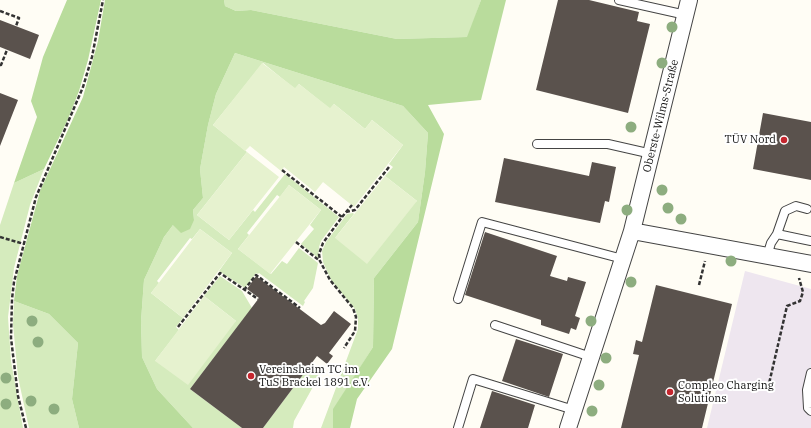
<!DOCTYPE html>
<html>
<head>
<meta charset="utf-8">
<style>
	body { margin:0 }
	canvas { display:block; background:#fffdf5 }
</style>
</head>
<body>
<canvas width="811" height="428"></canvas>
<script>
const c = document.querySelector('canvas').getContext('2d');
c.lineJoin = 'round';
function fill(path, color) {
  c.fillStyle = color;
  c.fill(path, 'evenodd');
}
function toPath(rows) {
  const path = new Path2D();
  for (const r of rows) {
    path.moveTo(r[0], r[1]);
    for (let i = 2; i < r.length; i += 2) path.lineTo(r[i], r[i + 1]);
  }
  return path;
}
function trace(path, color, width, dash) {
  c.strokeStyle = color;
  c.lineWidth = width;
  c.lineCap = dash ? 'butt' : 'round';
  c.setLineDash(dash || []);
  c.stroke(path);
}
function write(font, color, halo, rows, align = 'center') {
  c.font = font + ' "IBM Plex Serif",serif';
  c.lineWidth = 4;
  c.setLineDash([]);
  c.textBaseline = 'middle';
  c.strokeStyle = halo;
  c.fillStyle = color;
  for (const [text, x, y, turn = 0] of rows) {
    c.save();
    c.translate(x, y);
    c.rotate((+turn || 0) * Math.PI / 180);
    c.textAlign = isNaN(turn) ? turn : align;
    if (halo) c.strokeText(text, 0, 0);
    c.fillText(text, 0, 0);
    c.restore();
  }
}
fill(toPath([
	[745,271,811,289,811,428,707,428]
]), '#eee6ef');
fill(toPath([
	[224,0,481,0,468,37,397,39,251,10,236,11,225,6],
	[235,53,403,106,428,133,425,172,418,222,374,278,373,347,334,409,333,428,321,428,358,329,358,318,355,309,331,280,323,262,322,251,326,242,347,214,353,213,354,214,335,238,417,201,385,176,393,167,389,164,403,145,372,120,365,129,334,104,330,109,299,84,295,89,263,63,213,125,247,152,197,215,229,240,253,210,255,212,285,174,339,217,321,241,319,247,318,258,301,244,314,229,310,225,321,210,289,185,280,197,277,195,247,233,249,235,238,249,271,274,282,261,287,264,299,248,318,263,313,288,304,301,305,302,303,306,259,273,258,274,256,273,245,288,219,271,232,253,200,229,192,239,190,238,157,281,159,283,151,293,183,318,176,327,179,330,155,361,236,321,204,296,220,276,242,291,252,308,190,389,242,428,193,428,157,389,142,357,141,321,144,280,164,237,173,225,194,220,193,210,203,198,200,169,208,125,216,94],
	[44,169,30,205,14,268,8,317,11,361,23,428,0,428,0,225,14,183],
	[14,301,49,314,78,343,72,399,79,428,29,428,18,377,13,324],
	[311,364,313,373,319,376,294,421,293,428,263,428]
]), '#d5ebbd');
fill(toPath([
	[67,0,101,0,88,60,79,91,68,119,44,169,14,183,37,117,31,101,43,57],
	[105,0,224,0,225,6,236,11,251,10,397,39,467,37,481,0,506,0,481,100,428,105,444,134,392,349,357,399,350,428,333,428,333,409,373,347,374,278,418,222,425,172,428,133,403,106,235,53,216,94,208,125,200,169,203,198,193,210,194,220,190,229,181,233,173,225,164,237,144,280,141,321,142,357,157,389,193,428,79,428,72,399,78,343,49,314,14,301,17,276,40,191,83,97,98,41]
]), '#b9dc9c');
fill(toPath([
	[262,63,295,88,299,84,330,108,334,104,365,129,372,120,403,145,354,207,323,182,315,192,284,167,281,171,250,146,245,151,213,125],
	[247,152,279,177,229,240,197,215],
	[385,176,417,201,367,264,335,238],
	[289,185,321,210,270,274,238,249],
	[200,229,232,253,183,318,151,293],
	[204,296,236,321,188,385,155,361]
]), '#e6f2cf');
fill(toPath([
	[558,0,589,0,639,12,637,21,650,24,628,113,536,90],
	[0,20,39,35,30,59,0,47],
	[0,93,18,100,0,146],
	[763,113,811,122,811,180,753,169],
	[504,158,589,176,592,162,616,167,609,202,605,201,600,223,495,202],
	[485,232,557,256,550,276,567,281,568,277,586,282,575,316,580,318,576,330,571,328,569,334,541,325,541,320,465,295],
	[256,276,321,325,325,323,334,311,351,324,329,353,333,356,327,364,317,356,263,428,242,428,190,389,259,298,247,289],
	[656,285,732,304,702,428,621,428,639,355,633,354,636,340,642,342],
	[516,339,563,354,549,397,502,381],
	[492,391,535,405,528,428,480,428]
]), '#5a524d');
const service = toPath([
	[619,0,686,15],
	[537,144,608,144,652,154],
	[777,234,785,211,796,206,807,209],
	[767,256,771,243,777,234,811,241],
	[458,299,482,222,623,259],
	[495,325,591,357],
	[811,373,807,390,808,408,811,411],
	[458,428,473,379,574,410]
]);
const minor = toPath([
	[689,0,632,231,811,264],
	[568,428,632,231]
]);
trace(service, '#444', 10);
trace(minor, '#444', 18);
trace(toPath([
	[0,11,19,18,16,26],
	[0,65,1,65,7,50],
	[282,170,342,217,323,243,319,254,320,261,330,280,353,308,356,317,355,331,344,348],
	[346,212,355,210,389,167],
	[342,217,352,205],
	[0,237,24,244],
	[296,242,320,261],
	[699,285,705,261],
	[244,290,256,275,300,308],
	[178,327,220,273,258,299],
	[768,388,787,306,800,301,803,292,799,278],
	[26,428,18,396,11,338,12,299,14,282,36,197,83,87,92,57,103,0]
]), '#333', 2.5, [4, 2]);
trace(service, '#fff', 8);
trace(minor, '#fff', 16);
c.fillStyle = '#8dad7f';
for (const [x, y] of [
	[672,27],
	[662,63],
	[631,127],
	[662,190],
	[668,208],
	[627,210],
	[681,219],
	[731,261],
	[631,282],
	[32,321],
	[591,321],
	[38,342],
	[606,358],
	[6,378],
	[599,385],
	[31,401],
	[6,404],
	[54,409],
	[592,411]
]) {
  c.beginPath();
  c.arc(x, y, 5.5, 0, 2 * Math.PI);
  c.fill();
}
for (const [x, y, r, color] of [
	[784,140,4,"#c4262e"],
	[251,376,4,"#c4262e"],
	[670,392,4,"#c4262e"]
]) {
  const dot = new Path2D();
  dot.arc(x, y, r, 0, 2 * Math.PI);
  c.fillStyle = color;
  c.fill(dot);
  trace(dot, '#fff', 1.5);
}
write('11px', '#111', '#fff', [
	["Oberste-Wilms-Straße",661,116,-76]
]);
write('11px', '#111', '#fff', [
	["TÜV Nord",776,140,"right"],
	["Vereinsheim TC im",259,370],
	["TuS Brackel 1891 e.V.",259,383],
	["Compleo Charging",678,386],
	["Solutions",678,399]
], 'left');
</script>
</body>
</html>
